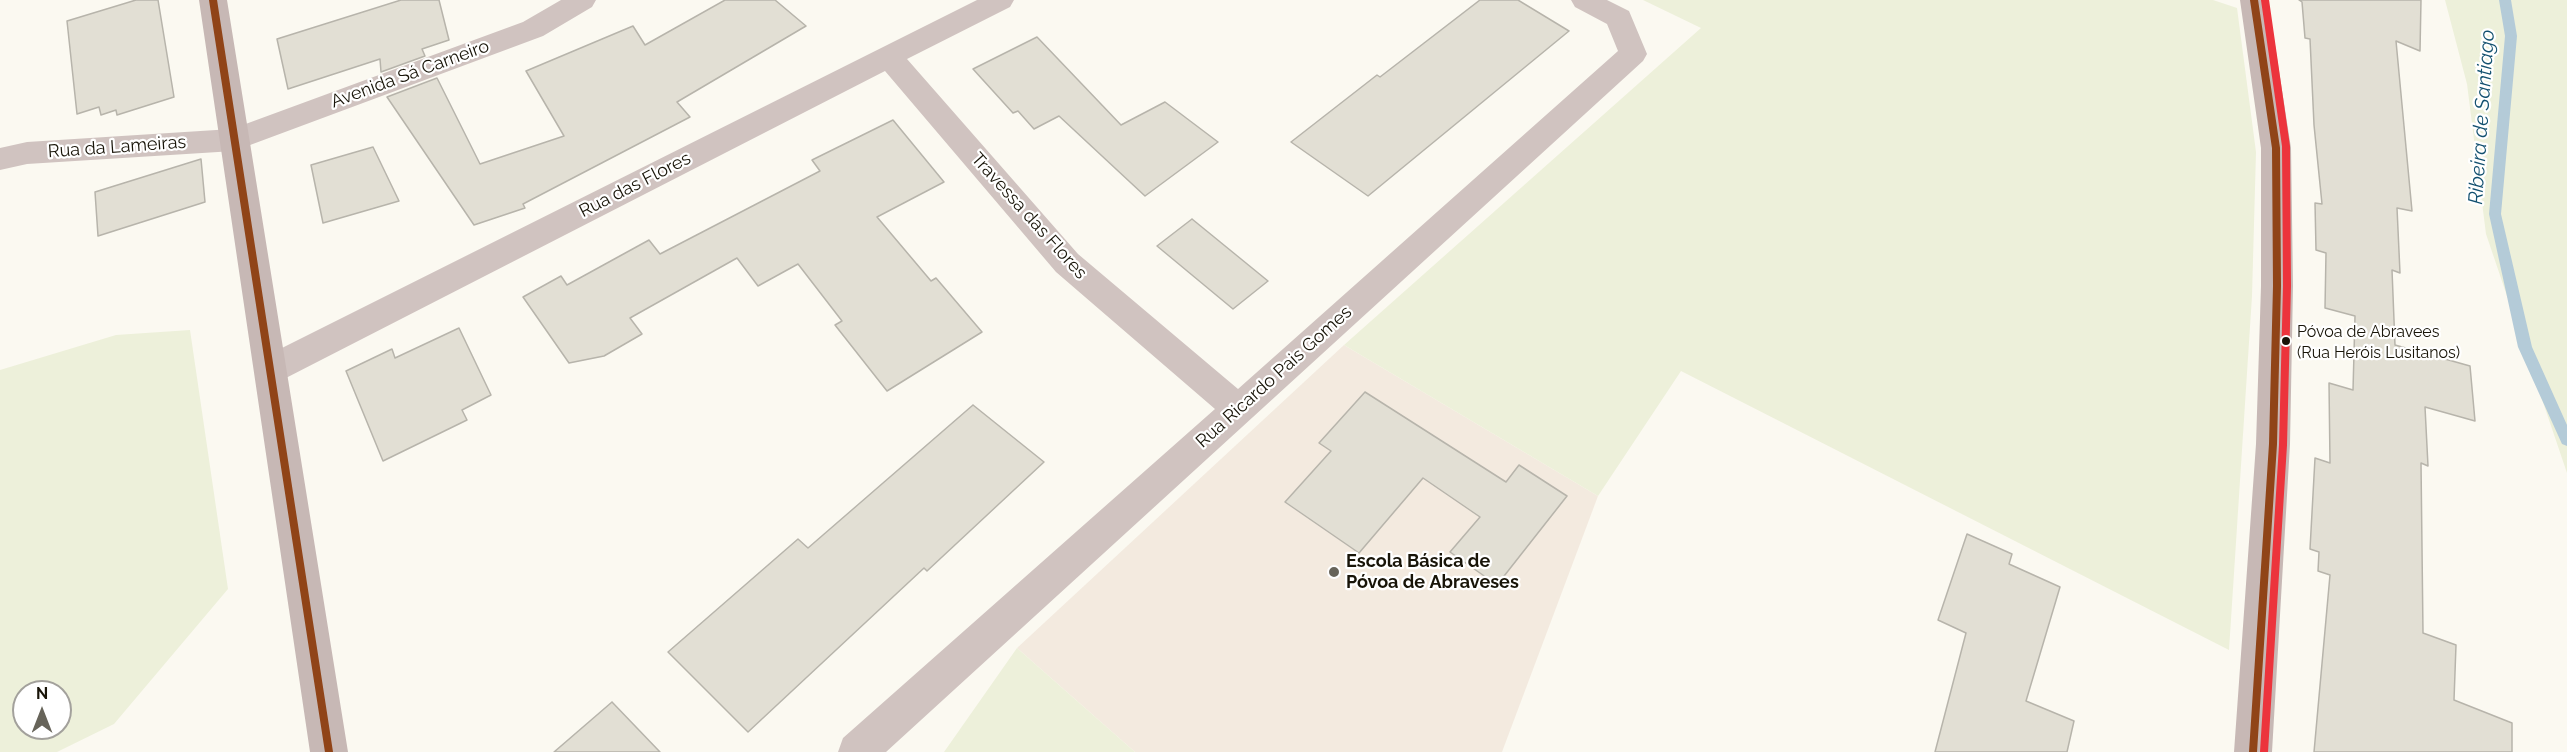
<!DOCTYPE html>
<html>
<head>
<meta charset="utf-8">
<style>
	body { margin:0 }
	#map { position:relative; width:2567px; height:752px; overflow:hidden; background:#fbf9f1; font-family:Raleway,sans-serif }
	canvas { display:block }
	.north { position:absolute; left:12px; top:680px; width:60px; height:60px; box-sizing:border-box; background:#fff; border:2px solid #a3a19c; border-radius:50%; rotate:0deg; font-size:16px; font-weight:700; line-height:24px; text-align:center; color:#181408 }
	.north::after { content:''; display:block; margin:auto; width:21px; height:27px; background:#67645a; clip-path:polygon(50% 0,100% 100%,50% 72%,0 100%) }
</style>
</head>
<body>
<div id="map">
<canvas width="2567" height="752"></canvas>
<div class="north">N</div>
</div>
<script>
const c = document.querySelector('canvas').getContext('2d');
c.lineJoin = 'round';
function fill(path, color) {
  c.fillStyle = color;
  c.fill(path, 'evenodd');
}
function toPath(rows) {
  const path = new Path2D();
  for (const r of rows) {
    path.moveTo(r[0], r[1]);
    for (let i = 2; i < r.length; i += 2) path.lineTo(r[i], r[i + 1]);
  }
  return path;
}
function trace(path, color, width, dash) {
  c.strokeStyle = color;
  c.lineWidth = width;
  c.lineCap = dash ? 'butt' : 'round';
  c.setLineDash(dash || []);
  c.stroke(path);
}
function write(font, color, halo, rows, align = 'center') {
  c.font = font + ' Raleway,sans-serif';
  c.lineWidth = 4.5;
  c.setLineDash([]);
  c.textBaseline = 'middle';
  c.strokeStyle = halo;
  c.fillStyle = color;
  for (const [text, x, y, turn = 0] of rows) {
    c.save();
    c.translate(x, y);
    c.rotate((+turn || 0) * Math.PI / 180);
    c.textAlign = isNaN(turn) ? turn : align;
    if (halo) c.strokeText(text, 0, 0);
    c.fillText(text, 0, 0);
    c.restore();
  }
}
fill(toPath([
	[1344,345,1598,496,1502,752,1135,752,1017,648]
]), '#f3eadf');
fill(toPath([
	[1643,0,2213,0,2237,8,2256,152,2252,296,2229,650,1681,371,1598,496,1344,345,1701,28],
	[2445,0,2567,0,2567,473,2486,234,2467,84],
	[190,330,228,589,114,724,57,752,0,752,0,370,116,335],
	[24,692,60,692,60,728,24,728],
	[1017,648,1135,752,944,752]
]), '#edf0da');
fill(toPath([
	[2499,0,2511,0,2517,36,2501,214,2532,347,2567,425,2567,446,2562,444,2518,347,2489,214,2505,36,2499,0]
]), '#b4cbd8');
const building = toPath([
	[136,0,158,0,174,97,117,115,116,110,101,115,99,107,77,114,67,21,136,0],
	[401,0,439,0,449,40,422,49,425,56,381,72,380,59,288,89,277,39,401,0],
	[725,0,775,0,806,26,677,102,690,117,523,204,525,208,474,225,387,97,437,78,480,164,564,136,526,71,633,26,645,45,725,0],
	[1480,0,1518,0,1569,31,1368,196,1291,142,1377,75,1380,77,1480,0],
	[2299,0,2421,0,2420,51,2396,41,2412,211,2397,208,2400,273,2392,270,2395,345,2470,366,2475,421,2425,407,2428,466,2421,463,2423,633,2456,645,2454,700,2512,723,2512,752,2314,752,2330,575,2318,571,2319,552,2310,549,2315,458,2330,463,2329,383,2353,390,2355,316,2325,308,2326,253,2316,250,2315,203,2322,204,2314,125,2310,39,2305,38,2302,2,2299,0],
	[1037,37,1121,125,1165,102,1218,142,1145,196,1059,116,1034,129,1018,111,1013,113,973,69,1037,37],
	[893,120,944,182,877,217,931,281,936,278,982,332,887,391,835,325,842,321,798,264,758,286,737,258,630,318,642,334,604,356,569,363,523,297,561,276,567,285,649,240,660,254,820,171,812,160,893,120],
	[373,147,399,201,323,223,311,165,373,147],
	[201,159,205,202,98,236,95,192,201,159],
	[1192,219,1268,281,1233,309,1157,246,1192,219],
	[459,328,491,395,462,410,467,420,383,461,346,371,392,349,395,358,459,328],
	[1365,392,1506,482,1519,465,1567,496,1497,585,1450,552,1480,517,1423,478,1359,553,1285,502,1331,451,1319,443,1365,392],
	[973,405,1044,462,927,571,924,568,748,732,668,652,798,539,808,548,973,405],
	[1967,534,2012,554,2009,564,2060,587,2026,701,2074,721,2067,752,1935,752,1966,633,1938,620,1967,534],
	[612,702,660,752,554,752,612,702]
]);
fill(building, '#e2dfd4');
trace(building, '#b7b4ab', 1.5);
fill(toPath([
	[561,0,596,0,592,7,543,36,234,151,27,164,0,170,0,148,27,142,232,129,523,22,561,0],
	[977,0,1014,0,1010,7,907,59,1078,254,1238,389,1618,51,1607,24,1575,7,1571,0,1607,0,1629,11,1647,54,1643,61,886,752,838,752,843,738,1215,409,1056,272,885,71,282,380,270,384,258,380,254,370,258,360,977,0]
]), '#d0c3c0');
fill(toPath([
	[199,0,227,0,348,752,310,752,199,0],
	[2240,0,2268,0,2291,148,2293,286,2290,444,2272,752,2234,752,2256,444,2261,286,2261,148,2240,0]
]), '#c7b8b5');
trace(toPath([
	[213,0,329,752],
	[2253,752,2273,444,2277,286,2276,148,2254,0]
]), '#904418', 8);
trace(toPath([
	[2264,752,2283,445,2287,286,2286,146,2265,0]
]), '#ec343c', 8);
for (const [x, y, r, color] of [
	[2286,341,5,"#181408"],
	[1334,572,6,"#67645a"]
]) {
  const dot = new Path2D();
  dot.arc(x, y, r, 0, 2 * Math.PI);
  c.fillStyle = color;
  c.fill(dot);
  trace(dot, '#fff', 2);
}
write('16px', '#181408', '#fff', [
	["Póvoa de Abravees",2297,332],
	["(Rua Heróis Lusitanos)",2297,353]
], 'left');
write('18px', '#181408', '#fff', [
	["Avenida Sá Carneiro",410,74,-20],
	["Rua da Lameiras",117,147,-4],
	["Rua das Flores",635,185,-27],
	["Travessa das Flores",1029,216,48],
	["Rua Ricardo Pais Gomes",1274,377,-42]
]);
write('bold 18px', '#181408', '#fff', [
	["Escola Básica de",1346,562],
	["Póvoa de Abraveses",1346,583]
], 'left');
write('italic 20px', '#12506f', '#fff', [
	["Ribeira de Santiago",2482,117,-86]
]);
</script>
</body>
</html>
